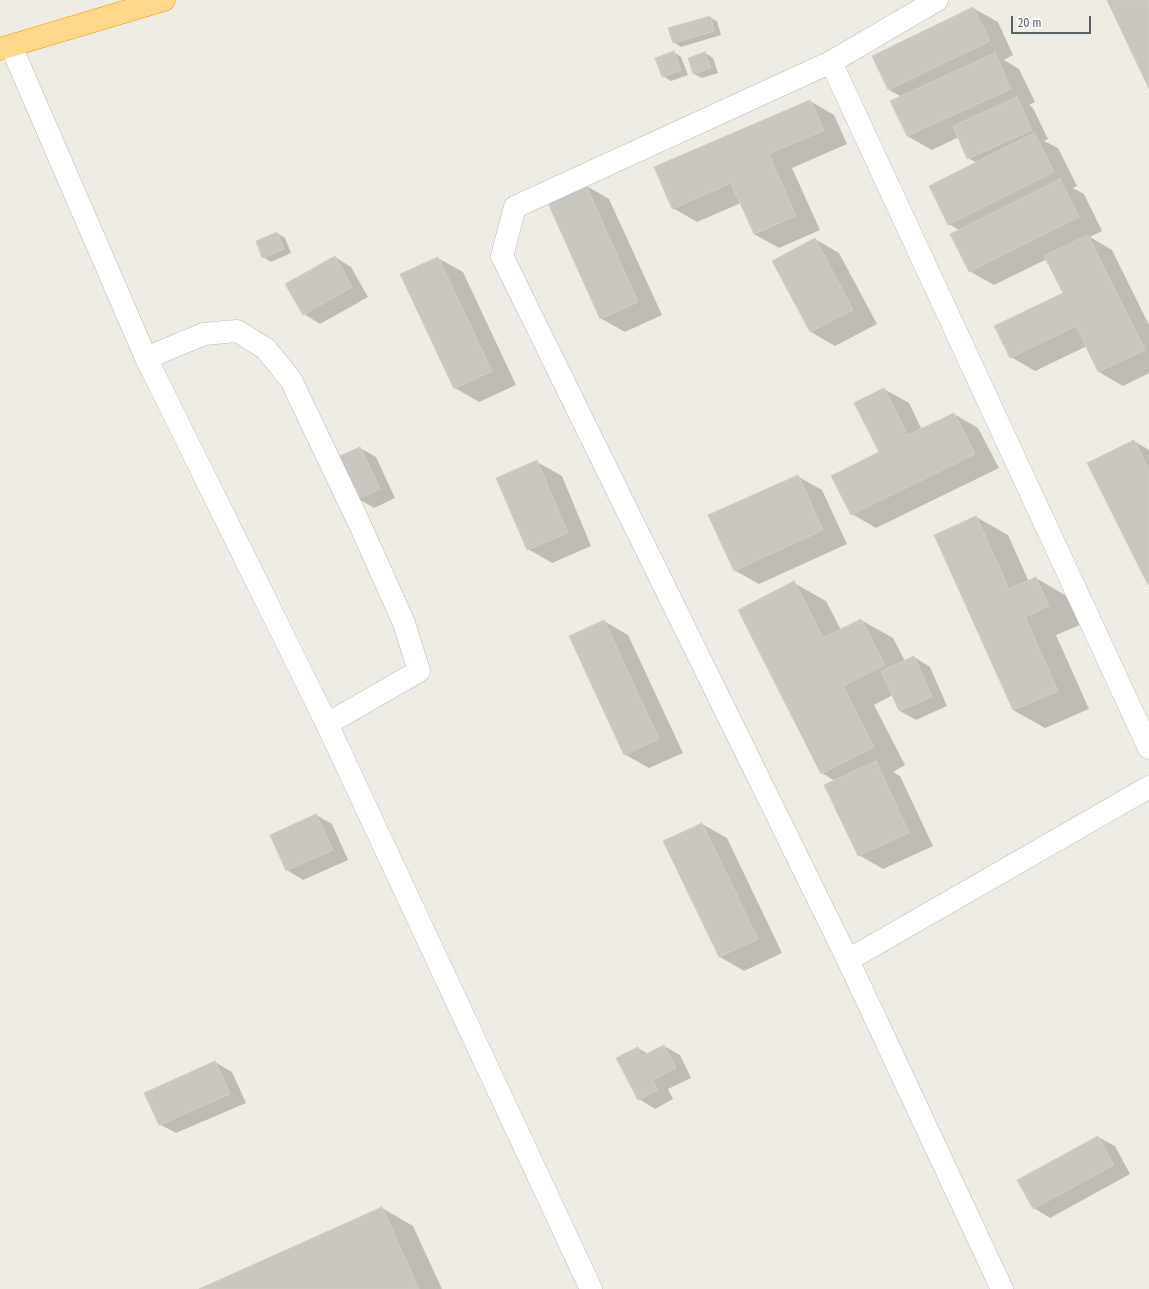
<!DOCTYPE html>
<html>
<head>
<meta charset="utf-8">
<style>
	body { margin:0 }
	#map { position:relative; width:1149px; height:1289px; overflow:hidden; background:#efece4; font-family:"Fira Sans Condensed",sans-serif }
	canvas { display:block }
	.scale { position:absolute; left:1011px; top:16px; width:80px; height:18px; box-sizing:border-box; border:2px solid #5c6165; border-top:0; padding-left:5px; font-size:12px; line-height:14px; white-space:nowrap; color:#5c6165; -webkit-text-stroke:3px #fff; paint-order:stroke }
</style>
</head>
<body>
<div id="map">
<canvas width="1149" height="1289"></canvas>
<div class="scale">20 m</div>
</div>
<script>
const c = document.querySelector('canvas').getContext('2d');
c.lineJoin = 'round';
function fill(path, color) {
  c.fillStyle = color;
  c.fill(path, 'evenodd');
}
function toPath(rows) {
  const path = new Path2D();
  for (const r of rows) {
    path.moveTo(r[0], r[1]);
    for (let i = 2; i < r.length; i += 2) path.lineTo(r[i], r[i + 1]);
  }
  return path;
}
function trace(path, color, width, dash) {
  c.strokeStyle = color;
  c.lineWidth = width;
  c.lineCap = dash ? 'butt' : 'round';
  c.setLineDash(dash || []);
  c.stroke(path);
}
fill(toPath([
	[973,8,998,22,1013,55,1004,60,1019,69,1035,102,1029,105,1033,108,1048,139,1044,141,1058,148,1077,186,1073,188,1084,194,1102,231,1090,237,1112,250,1149,325,1149,373,1123,386,1099,372,1087,346,1035,371,1011,357,1064,293,1047,259,994,285,969,271,959,230,949,224,977,163,968,158,959,137,932,150,907,136,902,97,889,90,873,56],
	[709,17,717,21,721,35,681,47,673,42],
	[674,52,681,57,688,75,671,81,663,76],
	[705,53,713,58,718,73,702,78,694,74],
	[810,101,834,115,847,144,792,168,820,230,779,248,754,234,741,203,697,222,673,208],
	[585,185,609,199,662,315,625,332,600,318],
	[277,233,285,238,291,253,271,262,263,257],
	[815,239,839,253,877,324,835,346,811,332],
	[335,257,351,267,368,297,320,324,304,314],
	[438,258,463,272,516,385,479,402,455,388],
	[884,389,909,403,922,430,954,414,978,428,999,468,876,528,852,514,880,453],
	[1134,441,1149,450,1149,585,1149,584],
	[360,448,376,457,395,498,374,508,357,498],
	[537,462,562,476,591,546,552,563,528,549],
	[797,476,822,490,847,544,759,584,734,570],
	[976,517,1008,535,1029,582,1036,578,1068,597,1080,625,1056,635,1089,709,1045,728,1013,710],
	[794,583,826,601,841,630,861,620,893,638,905,661,914,657,930,667,947,706,916,720,900,711,893,695,874,705,905,765,893,772,900,776,933,846,883,869,859,855,835,781,822,773],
	[604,621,628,635,683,753,649,768,624,754],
	[316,815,332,824,348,860,303,880,287,870],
	[702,824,727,838,782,953,744,971,720,957,665,841],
	[664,1046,680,1055,691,1078,668,1089,673,1099,655,1109,639,1099,638,1048,648,1054],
	[215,1062,232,1072,246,1103,176,1133,159,1124],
	[1098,1137,1115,1146,1130,1174,1050,1218,1034,1208,1019,1181],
	[382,1208,413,1226,442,1289,201,1289]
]), '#0003');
const building = toPath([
	[1107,0,1149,0,1149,89,1107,0],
	[973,7,990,41,888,90,872,56,973,7],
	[710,16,714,31,673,43,668,28,710,16],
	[674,51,681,70,662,77,655,58,674,51],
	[705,52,711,68,693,74,688,58,705,52],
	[995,53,1011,89,907,136,890,101,995,53],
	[1017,97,1032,130,967,159,953,126,1017,97],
	[810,100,824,130,769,154,796,216,754,234,731,183,672,209,654,167,810,100],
	[1034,133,1054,172,948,225,929,186,1034,133],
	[1060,179,1079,217,969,272,950,234,1060,179],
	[585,183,638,302,600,319,547,201,585,183],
	[277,232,284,249,262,258,256,241,277,232],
	[1088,235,1145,350,1098,372,1076,326,1010,358,994,326,1063,293,1044,256,1088,235],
	[815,238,853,310,810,332,772,261,815,238],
	[335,256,352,287,303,315,285,284,335,256],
	[438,257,492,371,454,389,400,274,438,257],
	[884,388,908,435,954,413,975,454,851,515,831,476,879,452,854,403,884,388],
	[1134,440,1149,470,1149,584,1148,585,1087,463,1134,440],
	[360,447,380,489,357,499,337,457,360,447],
	[537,460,568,533,527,550,496,478,537,460],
	[798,475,823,530,734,571,708,515,798,475],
	[976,516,1009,589,1036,577,1049,606,1025,617,1058,691,1013,710,934,535,976,516],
	[794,581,823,638,861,619,885,665,843,686,874,747,821,774,738,610,794,581],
	[604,620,659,739,624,755,569,636,604,620],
	[914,656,932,697,899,711,881,671,914,656],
	[876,761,909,833,858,856,824,785,876,761],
	[316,814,333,850,286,871,270,835,316,814],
	[702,823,758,939,719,957,663,841,702,823],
	[664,1045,676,1068,653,1080,657,1090,638,1100,616,1058,638,1047,642,1056,664,1045],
	[215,1061,230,1094,159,1125,144,1093,215,1061],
	[1098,1136,1114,1165,1033,1209,1017,1180,1098,1136],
	[382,1207,419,1289,199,1289,382,1207]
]);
fill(building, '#cac7c1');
trace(building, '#d5cdc2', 1);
const minor = toPath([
	[937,0,831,62,515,207,502,256,848,960,1002,1289],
	[11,46,146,358,327,724,591,1289],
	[831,62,1149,748],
	[146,358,204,334,237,331,266,349,291,380,360,525,404,623,419,671,327,724],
	[848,960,1149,787]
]);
const highway = toPath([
	[0,49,164,0]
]);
trace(minor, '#b6babf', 23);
trace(highway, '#f39500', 23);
trace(minor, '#fff', 22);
trace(highway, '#ffd98b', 22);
</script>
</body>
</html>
